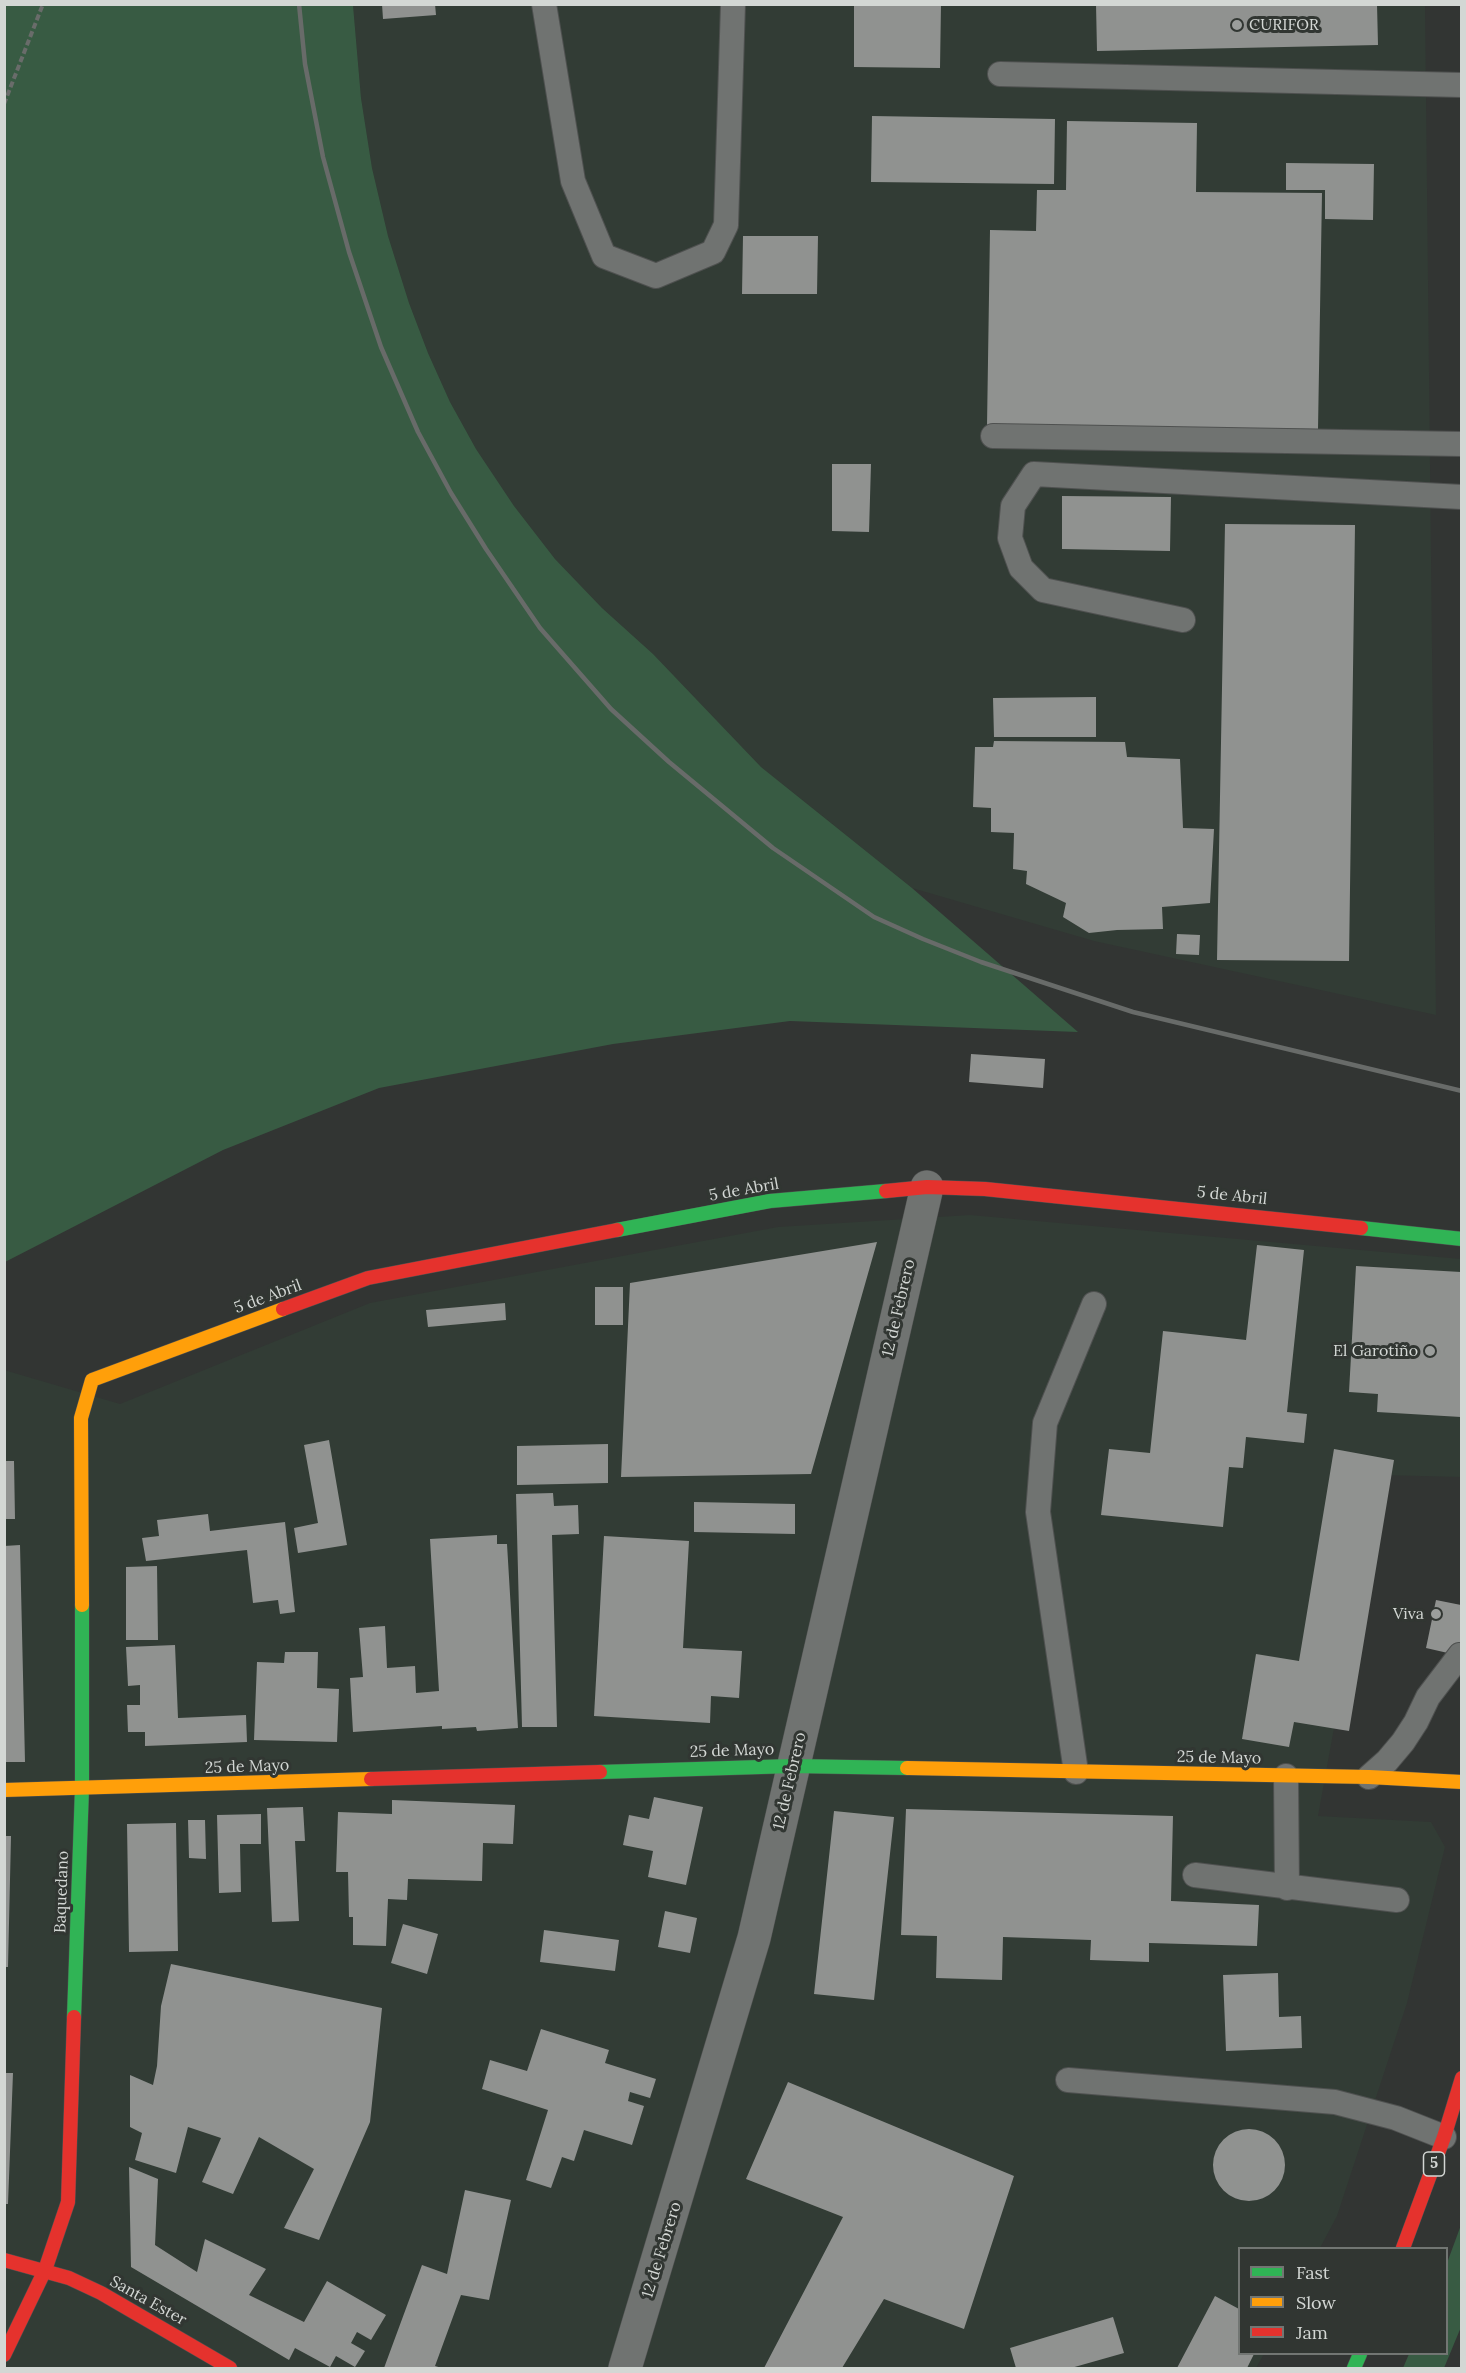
<!DOCTYPE html>
<html>
<head>
<meta charset="utf-8">
<style>
	body { margin:0 }
	#map { position:relative; width:1466px; height:2373px; overflow:hidden; background:#323533; font-family:Lora,serif }
	canvas { display:block }
	.frame { position:absolute; inset:0; border:6px solid #d3d7d4; pointer-events:none }
	.legend { position:absolute; left:1238px; top:2247px; width:210px; height:108px; box-sizing:border-box; background:#313632; border:2px solid #727673; margin:0; padding:8px 10px; list-style:none; font-size:18px; color:#d3d7d4 }
	.legend li { display:flex; align-items:center; gap:12px; height:30px }
	.legend b { width:30px; border:2px solid #727673 }
</style>
</head>
<body>
<div id="map">
<canvas width="1466" height="2373"></canvas>
<div class="frame"></div>
<ul class="legend">
<li><b style="height:8px;background:#30b455"></b>Fast</li>
<li><b style="height:8px;background:#ff9f0a"></b>Slow</li>
<li><b style="height:8px;background:#e5322d"></b>Jam</li>
</ul>
</div>
<script>
const c = document.querySelector('canvas').getContext('2d');
c.lineJoin = 'round';
function fill(path, color) {
  c.fillStyle = color;
  c.fill(path, 'evenodd');
}
function toPath(rows) {
  const path = new Path2D();
  for (const r of rows) {
    if (r.length === 3) {
      path.moveTo(r[0] + r[2], r[1]);
      path.arc(r[0], r[1], r[2], 0, 2 * Math.PI);
      continue;
    }
    path.moveTo(r[0], r[1]);
    for (let i = 2; i < r.length; i += 2) path.lineTo(r[i], r[i + 1]);
  }
  return path;
}
function trace(path, color, width, dash) {
  c.strokeStyle = color;
  c.lineWidth = width;
  c.lineCap = dash ? 'butt' : 'round';
  c.setLineDash(dash || []);
  c.stroke(path);
}
function write(font, color, halo, rows, align = 'center') {
  c.font = font + ' Lora,serif';
  c.lineWidth = 6;
  c.setLineDash([]);
  c.textBaseline = 'middle';
  c.strokeStyle = halo;
  c.fillStyle = color;
  for (const [text, x, y, turn = 0] of rows) {
    c.save();
    c.translate(x, y);
    c.rotate((+turn || 0) * Math.PI / 180);
    c.textAlign = isNaN(turn) ? turn : align;
    if (halo) c.strokeText(text, 0, 0);
    c.fillText(text, 0, 0);
    c.restore();
  }
}
fill(toPath([
	[353,5,1425,5,1436,1015,1094,941,912,888,761,767,653,654,602,608,555,559,514,506,476,449,450,402,428,353,409,303,388,236,372,168,361,98],
	[970,1215,1461,1259,1461,1477,1380,1475,1318,1816,1431,1822,1445,1847,1407,2003,1337,2216,1320,2248,1240,2248,1240,2354,1264,2354,1256,2368,5,2368,4,1370,120,1404,370,1303,778,1227]
]), '#323c35');
fill(toPath([
	[5,4,353,5,361,98,372,168,388,236,409,303,428,353,450,402,476,449,514,506,555,559,602,608,653,654,761,767,912,888,1078,1032,790,1021,613,1044,379,1088,223,1150,5,1262],
	[1461,2225,1461,2327,1444,2368,1403,2368,1409,2354,1446,2354,1447,2263]
]), '#385b43');
fill(toPath([
	[382,4,435,4,436,15,383,19],
	[854,4,941,4,940,68,854,67],
	[1096,4,1377,4,1378,45,1097,51],
	[872,116,1055,119,1054,184,871,182],
	[1067,121,1197,123,1196,192,1322,193,1318,429,987,426,990,230,1036,231,1037,190,1066,190],
	[1286,163,1374,164,1373,220,1325,219,1325,190,1286,190],
	[743,236,818,236,817,294,742,294],
	[832,464,871,464,869,532,832,531],
	[1062,496,1171,497,1170,551,1062,549],
	[1225,524,1355,525,1349,961,1217,960],
	[1096,697,1096,737,994,737,993,698],
	[994,741,1125,742,1127,757,1180,759,1183,828,1214,829,1210,903,1162,907,1163,929,1117,930,1089,933,1063,917,1066,903,1026,884,1027,871,1013,869,1014,833,991,832,991,808,973,807,975,747,993,747],
	[1177,934,1200,935,1199,955,1176,954],
	[971,1054,1045,1059,1043,1088,969,1082],
	[877,1242,811,1474,621,1477,630,1283],
	[1257,1245,1304,1250,1287,1412,1307,1414,1304,1443,1246,1437,1243,1468,1229,1467,1223,1527,1101,1515,1109,1449,1150,1453,1163,1331,1246,1340],
	[1356,1266,1461,1272,1461,1417,1377,1412,1378,1394,1349,1392],
	[595,1287,623,1287,623,1325,595,1325],
	[505,1303,506,1320,428,1327,426,1310],
	[329,1440,347,1545,298,1553,294,1528,318,1523,304,1445],
	[608,1444,608,1483,517,1485,517,1446],
	[1334,1449,1394,1460,1349,1731,1294,1722,1289,1747,1242,1739,1256,1654,1299,1661],
	[4,1461,14,1461,15,1519,4,1519],
	[553,1493,554,1506,578,1505,579,1534,552,1535,557,1727,522,1727,516,1494],
	[694,1502,795,1504,795,1534,694,1532],
	[208,1514,210,1531,285,1522,295,1612,280,1614,278,1600,253,1603,247,1550,146,1561,142,1538,159,1536,157,1520],
	[497,1535,497,1544,507,1544,518,1728,477,1731,476,1727,442,1729,442,1726,353,1732,350,1678,363,1677,359,1628,385,1626,387,1668,415,1666,416,1693,439,1691,430,1539],
	[604,1536,689,1541,683,1648,742,1651,739,1698,711,1696,710,1723,594,1716],
	[20,1545,25,1762,4,1762,4,1546],
	[157,1566,158,1640,126,1640,126,1567],
	[1436,1600,1461,1605,1461,1656,1426,1648],
	[175,1645,178,1718,246,1715,247,1742,145,1746,145,1732,128,1732,127,1705,140,1705,140,1685,128,1686,126,1647],
	[285,1652,318,1652,317,1688,339,1689,337,1742,254,1740,257,1662,284,1663],
	[654,1797,703,1807,686,1885,648,1877,653,1851,623,1845,629,1815,649,1819],
	[392,1800,515,1805,513,1844,483,1843,482,1881,408,1879,407,1900,388,1899,386,1946,353,1945,353,1917,349,1917,348,1872,336,1872,338,1812,392,1814],
	[303,1807,305,1841,295,1841,299,1921,272,1922,267,1808],
	[906,1809,1173,1816,1171,1901,1259,1905,1257,1946,1149,1943,1149,1962,1090,1960,1091,1940,1003,1937,1002,1980,936,1978,937,1936,901,1935],
	[834,1811,894,1817,874,2000,814,1994],
	[261,1814,261,1844,240,1844,241,1892,219,1893,217,1815],
	[188,1820,205,1820,206,1859,189,1858],
	[176,1823,178,1951,129,1952,127,1824],
	[4,1836,11,1836,8,1967,4,1967],
	[665,1911,697,1918,690,1953,658,1947],
	[403,1924,438,1934,427,1974,391,1963],
	[544,1930,619,1940,615,1971,540,1962],
	[171,1964,382,2008,370,2122,319,2240,284,2228,314,2169,259,2137,233,2194,202,2182,221,2138,188,2127,176,2173,135,2160,142,2133,130,2127,130,2075,153,2085,157,2066,161,2006],
	[1278,1973,1279,2017,1301,2016,1302,2048,1226,2051,1223,1975],
	[541,2029,609,2050,605,2063,656,2079,650,2098,630,2092,628,2101,644,2106,632,2145,584,2130,574,2161,562,2157,551,2188,526,2180,548,2110,482,2089,490,2060,527,2071],
	[4,2073,13,2073,8,2204,4,2204],
	[788,2082,1014,2176,964,2329,884,2299,842,2368,764,2368,843,2217,746,2179],
	[1249,2165,36],
	[129,2167,158,2179,155,2245,197,2272,205,2239,266,2269,249,2295,304,2322,327,2281,386,2315,371,2340,357,2332,351,2343,365,2351,355,2367,336,2356,330,2367,295,2348,289,2360,131,2267],
	[465,2190,511,2200,489,2300,461,2295,435,2366,442,2368,384,2368,422,2265,447,2274],
	[1215,2296,1239,2309,1239,2354,1254,2354,1247,2368,1177,2368],
	[1113,2317,1124,2353,1071,2368,1016,2368,1010,2348]
]), '#909290');
const lane = toPath([
	[544,4,573,181,604,256,656,276,713,252,726,225,733,4],
	[1000,74,1462,85],
	[993,436,1462,444],
	[1183,620,1043,590,1021,568,1010,538,1013,506,1034,474,1462,497],
	[1076,1772,1038,1512,1045,1423,1094,1304],
	[1286,1776,1287,1888],
	[1369,1777,1387,1761,1403,1742,1416,1722,1428,1697,1460,1655],
	[1195,1875,1397,1900],
	[1068,2080,1335,2102,1396,2118,1444,2137]
]);
const street = toPath([
	[625,2368,754,1938,927,1187]
]);
const fast = toPath([
	[1361,1228,1462,1239],
	[617,1230,770,1201,886,1191],
	[600,1772,793,1766,907,1768],
	[74,2017,82,1788,82,1605],
	[1354,2368,1360,2354]
]);
const slow = toPath([
	[82,1605,81,1418,92,1380,283,1309],
	[907,1768,1369,1777,1462,1782],
	[4,1790,371,1779]
]);
const jam = toPath([
	[886,1191,927,1187,985,1189,1361,1228],
	[283,1309,368,1278,617,1230],
	[371,1779,600,1772],
	[1403,2248,1444,2137,1462,2078],
	[4,2260,69,2278,101,2293,230,2368],
	[4,2355,45,2270,68,2202,74,2017]
]);
trace(lane, '#4f5150', 26);
trace(street, '#4f5150', 34);
trace(fast, '#4f5150', 15);
trace(slow, '#4f5150', 15);
trace(jam, '#4f5150', 15);
trace(toPath([
	[4,104,43,4]
]), '#696c6a', 4, [6, 3]);
trace(lane, '#707371', 24);
trace(street, '#707371', 33);
trace(fast, '#30b455', 14);
trace(slow, '#ff9f0a', 14);
trace(jam, '#e5322d', 14);
trace(toPath([
	[299,4,305,64,323,157,349,252,381,347,418,432,451,493,486,549,540,628,611,709,669,762,773,848,874,917,923,939,981,962,1133,1012,1462,1091]
]), '#686b69', 4.5);
for (const [x, y, r, color] of [
	[1237,25,6,"#9b9e9c"],
	[1430,1351,6,"#9b9e9c"],
	[1436,1614,6,"#9b9e9c"]
]) {
  const dot = new Path2D();
  dot.arc(x, y, r, 0, 2 * Math.PI);
  c.fillStyle = color;
  c.fill(dot);
  trace(dot, '#313632', 2);
}
for (const [x, y, w] of [
	[1434,2164,21]
]) {
  const box = new Path2D();
  box.roundRect(x - w / 2, y - 12, w, 24, 4.5);
  c.fillStyle = '#313632';
  c.fill(box);
  trace(box, '#d3d7d4', 1.5);
}
write('bold 15px', '#d3d7d4', null, [
	["5",1434,2164]
]);
write('16px', '#d3d7d4', '#313632', [
	["CURIFOR",1249,25,"left"],
	["El Garotiño",1418,1351],
	["Viva",1424,1614]
], 'right');
write('16px', '#d3d7d4', '#313632', [
	["5 de Abril",744,1190,-10],
	["5 de Abril",1232,1196,6],
	["5 de Abril",268,1297,-20],
	["12 de Febrero",899,1308,-77],
	["25 de Mayo",732,1751,-2],
	["25 de Mayo",1219,1758,1],
	["25 de Mayo",247,1767,-2],
	["12 de Febrero",790,1781,-77],
	["Baquedano",62,1892,-88],
	["12 de Febrero",662,2250,-73],
	["Santa Ester",148,2301,29]
]);
</script>
</body>
</html>
